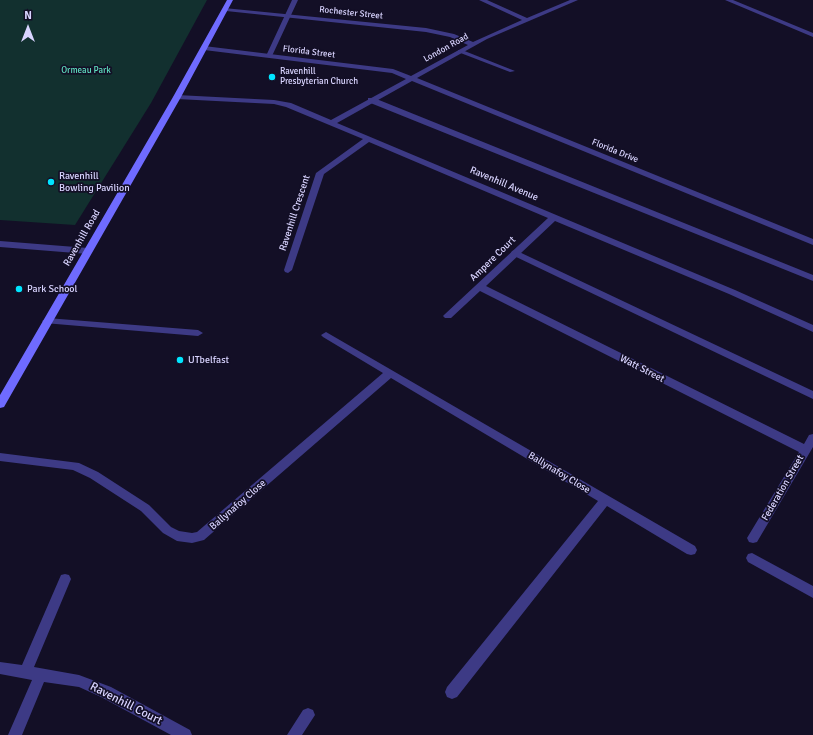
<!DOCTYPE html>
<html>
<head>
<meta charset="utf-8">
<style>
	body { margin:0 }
	#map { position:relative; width:813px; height:735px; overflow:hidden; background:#130f26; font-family:Signika,sans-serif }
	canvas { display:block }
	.north { position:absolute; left:8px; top:8px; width:40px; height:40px; -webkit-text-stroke:3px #130f26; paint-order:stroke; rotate:0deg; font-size:11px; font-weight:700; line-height:16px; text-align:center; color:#d9d4ff }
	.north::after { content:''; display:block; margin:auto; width:14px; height:18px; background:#d9d4ff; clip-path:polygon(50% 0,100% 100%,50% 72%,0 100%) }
</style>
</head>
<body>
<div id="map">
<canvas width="813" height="735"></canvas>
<div class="north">N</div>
</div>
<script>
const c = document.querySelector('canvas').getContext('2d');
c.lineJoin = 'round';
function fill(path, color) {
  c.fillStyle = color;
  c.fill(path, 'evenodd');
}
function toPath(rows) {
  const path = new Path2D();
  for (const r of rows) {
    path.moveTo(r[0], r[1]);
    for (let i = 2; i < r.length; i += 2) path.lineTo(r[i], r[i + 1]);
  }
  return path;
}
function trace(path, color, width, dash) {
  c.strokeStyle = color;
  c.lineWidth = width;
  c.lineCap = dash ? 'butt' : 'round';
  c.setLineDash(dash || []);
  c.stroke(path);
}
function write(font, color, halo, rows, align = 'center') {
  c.font = font + ' Signika,sans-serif';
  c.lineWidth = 3.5;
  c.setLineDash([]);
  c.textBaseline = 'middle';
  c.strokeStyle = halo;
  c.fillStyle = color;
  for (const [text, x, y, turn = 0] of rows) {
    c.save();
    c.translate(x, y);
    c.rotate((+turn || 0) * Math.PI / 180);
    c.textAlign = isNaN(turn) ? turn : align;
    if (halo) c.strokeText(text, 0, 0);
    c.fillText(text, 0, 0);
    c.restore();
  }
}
fill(toPath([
	[0,0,207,0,151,103,75,225,0,220]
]), '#12302f');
fill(toPath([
	[292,0,298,0,272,56,267,57,266,56,292,0],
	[458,50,462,50,515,71,510,72,458,52,458,50],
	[368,98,374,98,813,275,813,281,368,102,368,98],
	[0,241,88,248,92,251,88,254,0,247,0,241],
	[515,250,813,391,813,399,512,255,511,253,512,251,515,250],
	[47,318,198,330,203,333,198,336,44,323,42,321,47,318]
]), '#3d3a85');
fill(toPath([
	[479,0,487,0,527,18,570,0,578,0,487,39,417,78,813,239,813,245,412,81,337,123,735,290,813,325,813,332,729,294,555,221,486,286,804,444,809,435,813,434,813,447,757,542,753,543,749,542,747,538,799,452,480,291,451,318,445,318,443,316,445,314,548,218,369,142,324,174,292,270,288,273,285,272,284,270,316,173,363,139,286,107,274,104,177,99,173,97,177,95,274,100,291,103,331,120,406,79,392,73,204,50,201,48,204,46,393,69,411,76,468,45,450,37,426,32,226,11,224,10,224,8,426,28,454,34,473,42,522,20,479,0],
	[725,0,733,0,813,33,813,37,725,0],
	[326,332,695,546,697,550,695,554,691,555,687,554,607,506,457,697,452,699,447,697,445,692,447,687,598,501,391,378,212,533,204,540,192,543,177,541,163,533,141,511,90,478,73,470,0,461,0,453,79,463,98,472,149,505,171,527,179,531,192,533,197,532,383,373,323,337,321,335,326,332],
	[752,553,813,586,813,598,748,562,746,558,748,554,752,553],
	[65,574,69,575,71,579,34,667,79,675,111,687,190,730,192,735,171,735,101,697,79,687,44,682,22,735,8,735,32,680,0,674,0,662,22,665,61,575,65,574],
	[308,708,313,710,315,715,302,735,287,735,303,710,308,708]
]), '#3d3a85');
fill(toPath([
	[227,0,233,0,181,97,4,407,0,408,0,395,173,97,227,0]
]), '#6f6bff');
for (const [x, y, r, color] of [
	[272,77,4,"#00e5ff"],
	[51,182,4,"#00e5ff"],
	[19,289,4,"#00e5ff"],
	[180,360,4,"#00e5ff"]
]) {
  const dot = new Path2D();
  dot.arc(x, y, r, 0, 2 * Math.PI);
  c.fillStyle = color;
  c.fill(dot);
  trace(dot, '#130f26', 1.5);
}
write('9px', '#d9d4ff', '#130f26', [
	["Rochester Street",351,13,6],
	["London Road",446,48,-29],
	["Florida Street",309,52,7],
	["Florida Drive",615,151,22]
]);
write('9px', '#5fe0c0', '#130f26', [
	["Ormeau Park",86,71]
]);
write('9px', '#d9d4ff', '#130f26', [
	["Ravenhill",280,72],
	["Presbyterian Church",280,82]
], 'left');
write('10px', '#d9d4ff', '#130f26', [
	["Ravenhill",59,176],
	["Bowling Pavilion",59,188],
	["Park School",27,289],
	["UTbelfast",188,360]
], 'left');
write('10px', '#d9d4ff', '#130f26', [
	["Ravenhill Avenue",504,184,23],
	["Ravenhill Crescent",295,213,-72],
	["Ravenhill Road",82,238,-60],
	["Ampere Court",493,259,-44],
	["Watt Street",642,369,27],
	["Ballynafoy Close",559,473,31],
	["Federation Street",783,488,-60],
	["Ballynafoy Close",238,505,-41]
]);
write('12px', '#d9d4ff', '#130f26', [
	["Ravenhill Court",126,704,27]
]);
</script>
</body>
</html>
